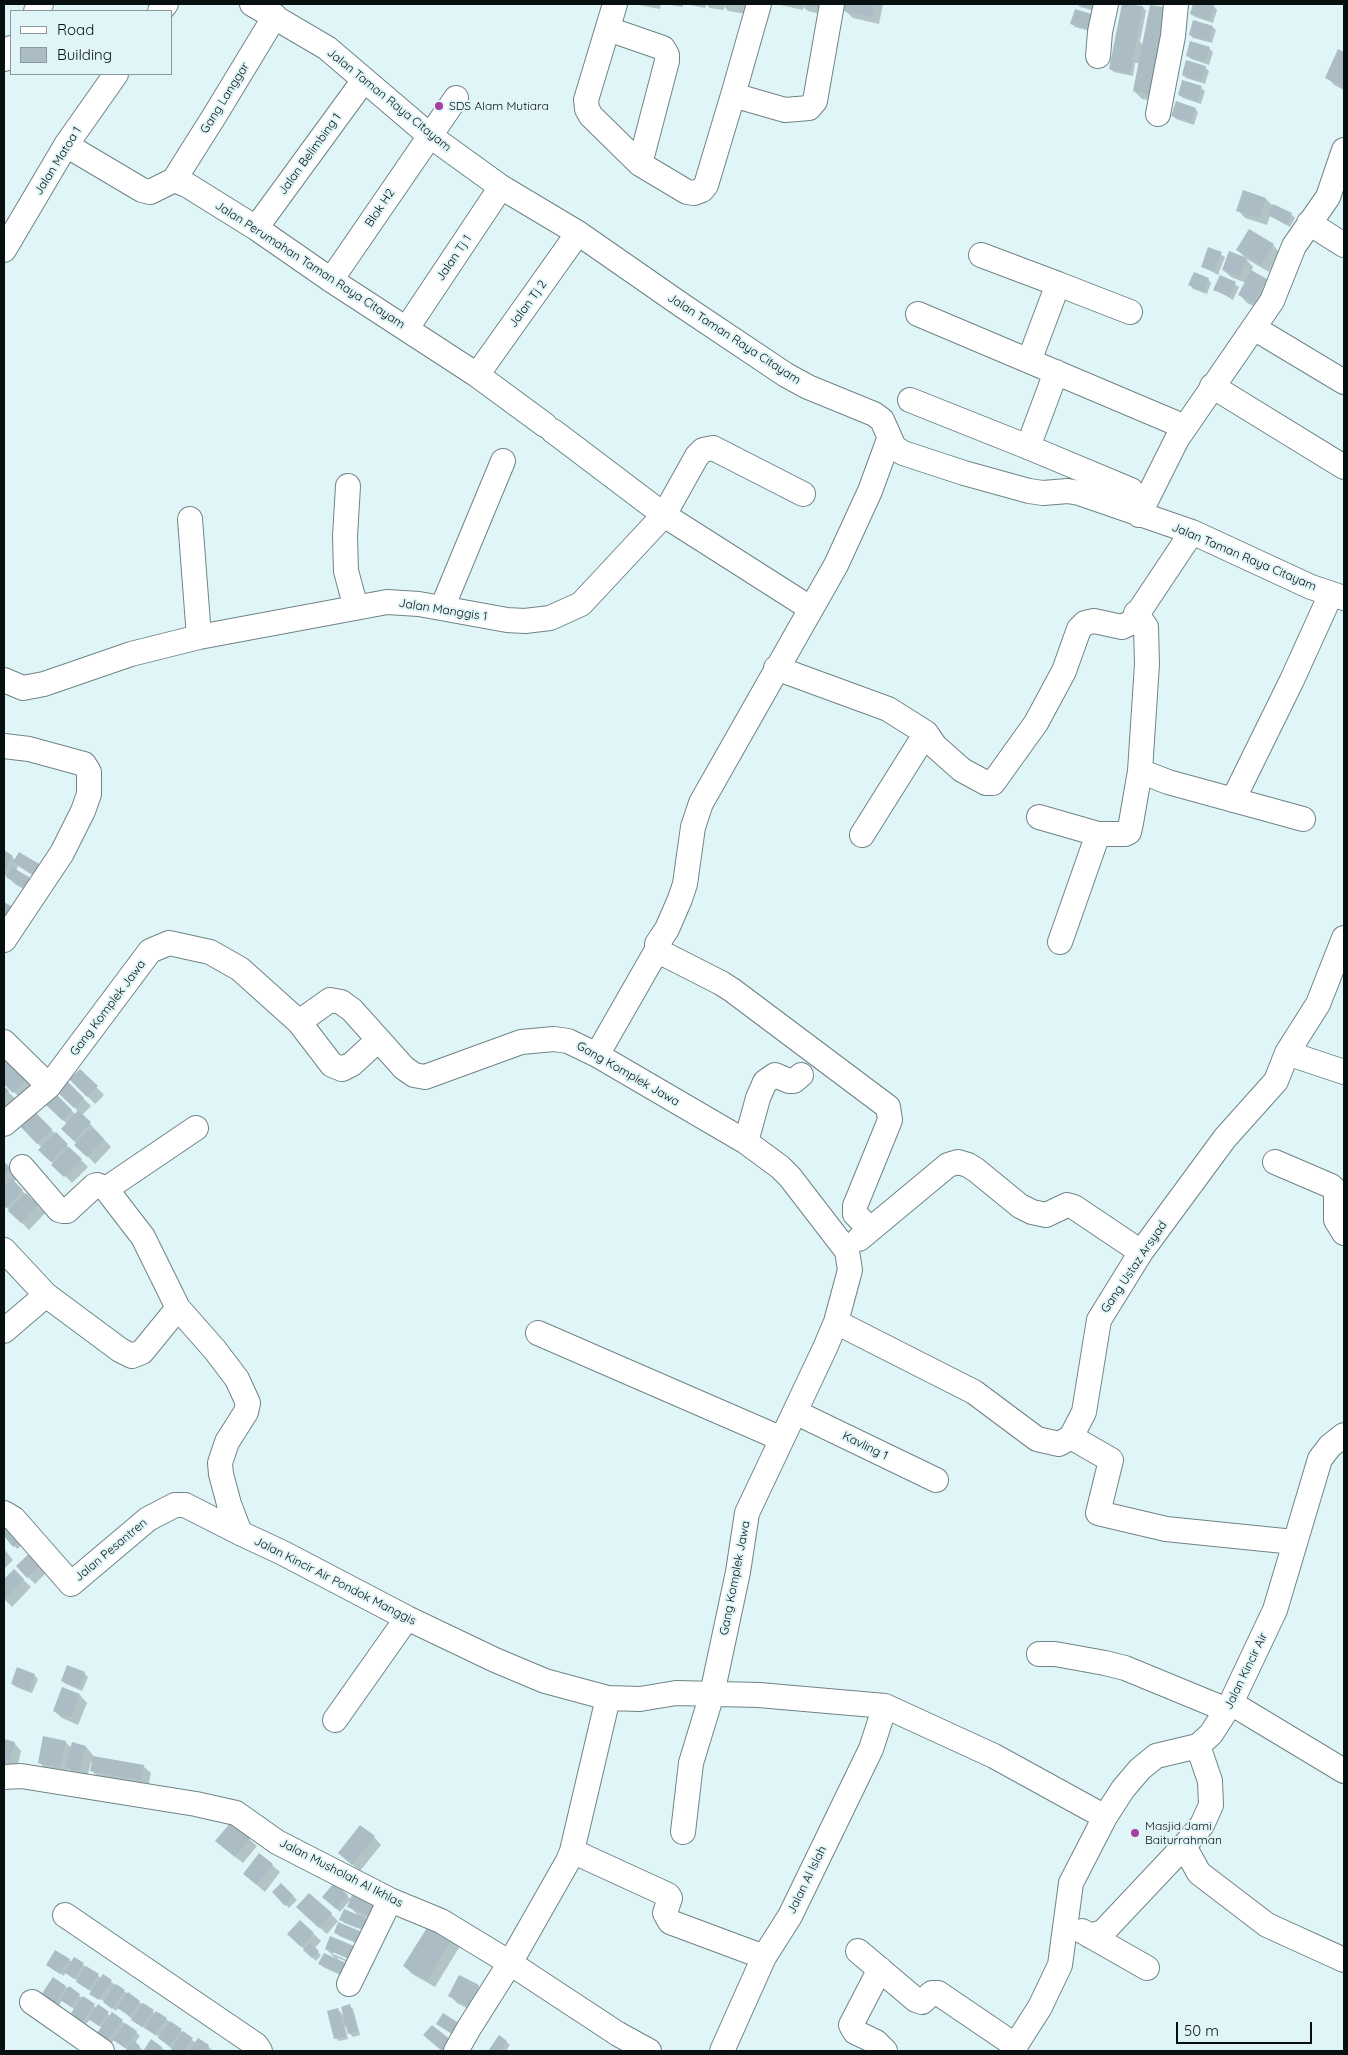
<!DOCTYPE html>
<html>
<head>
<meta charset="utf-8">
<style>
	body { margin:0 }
	#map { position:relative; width:1348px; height:2055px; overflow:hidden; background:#e0f5f8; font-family:Quicksand,sans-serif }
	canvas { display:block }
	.frame { position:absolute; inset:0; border:5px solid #080f10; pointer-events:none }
	.legend { position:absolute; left:10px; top:10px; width:162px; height:65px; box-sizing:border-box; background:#e0f5f8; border:1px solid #8a999b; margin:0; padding:6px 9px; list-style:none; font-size:15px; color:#080f10 }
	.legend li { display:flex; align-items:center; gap:10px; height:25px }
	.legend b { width:25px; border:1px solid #8a999b }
	.scale { position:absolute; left:1176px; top:2022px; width:136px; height:22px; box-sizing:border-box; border:2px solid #080f10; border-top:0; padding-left:6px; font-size:15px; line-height:18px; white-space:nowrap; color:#080f10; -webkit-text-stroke:4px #e0f5f8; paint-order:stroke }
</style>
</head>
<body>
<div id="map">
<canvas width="1348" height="2055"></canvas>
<div class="frame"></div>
<ul class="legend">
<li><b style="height:6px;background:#fff"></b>Road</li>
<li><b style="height:14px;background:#abbcc5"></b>Building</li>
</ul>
<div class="scale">50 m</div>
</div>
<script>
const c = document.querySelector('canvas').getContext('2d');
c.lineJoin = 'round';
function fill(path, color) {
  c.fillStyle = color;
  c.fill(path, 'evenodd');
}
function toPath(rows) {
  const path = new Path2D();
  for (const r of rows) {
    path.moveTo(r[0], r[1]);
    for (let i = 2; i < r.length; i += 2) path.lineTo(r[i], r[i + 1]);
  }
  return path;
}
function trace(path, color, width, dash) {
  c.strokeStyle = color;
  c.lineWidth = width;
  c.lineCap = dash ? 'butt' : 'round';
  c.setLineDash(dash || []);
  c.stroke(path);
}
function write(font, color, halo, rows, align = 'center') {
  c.font = font + ' Quicksand,sans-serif';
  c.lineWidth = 4;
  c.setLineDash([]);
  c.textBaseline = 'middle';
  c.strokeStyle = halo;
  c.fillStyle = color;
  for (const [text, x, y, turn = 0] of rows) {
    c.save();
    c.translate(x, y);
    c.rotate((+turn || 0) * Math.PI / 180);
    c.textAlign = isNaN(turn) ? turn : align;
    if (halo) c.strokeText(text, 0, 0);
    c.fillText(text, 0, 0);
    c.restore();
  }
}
fill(toPath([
	[633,4,661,4,660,9],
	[665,4,683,4,683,7],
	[685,4,706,4,705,8],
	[706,4,749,4,747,14,728,11,724,6,724,10,710,8],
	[776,4,837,4,834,17,808,11,803,7,803,10],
	[847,4,883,4,879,24,853,18,845,11],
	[1077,4,1101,4,1098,12,1080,7],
	[1124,4,1143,7,1146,11,1140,42,1143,45,1161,102,1142,99,1134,91,1140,63,1135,63,1133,76,1114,72,1110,69],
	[1195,4,1205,4,1214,6,1217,10,1213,23,1195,17,1191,14],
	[1075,10,1093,32,1075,27,1071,23],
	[1213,27,1216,30,1212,43,1193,38,1190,34],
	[1209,48,1213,52,1209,65,1191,59,1187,55],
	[1339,51,1344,53,1344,90,1334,85,1327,77],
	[1205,67,1209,71,1205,84,1186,78,1183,75],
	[1201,88,1205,91,1201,104,1183,98,1179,95],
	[1195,109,1198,112,1194,125,1176,119,1173,116],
	[1244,192,1266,199,1272,205,1291,214,1295,218,1290,227,1270,216,1267,225,1245,218,1238,210],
	[1273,245,1280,253,1269,272,1245,258,1238,250],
	[1209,248,1225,257,1218,275,1202,266],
	[1246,259,1253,267,1251,272,1266,280,1273,287,1262,310,1247,303,1240,295,1246,283,1231,277,1223,270],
	[1221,276,1239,287,1233,300,1215,289],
	[1208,279,1211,283,1207,294,1193,289,1190,285],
	[4,852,16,860,19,854,43,882,18,866,16,871,36,897,15,884,4,874],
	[4,1047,40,1082,22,1100,4,1082],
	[80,1070,104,1095,95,1104,71,1079],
	[66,1082,91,1106,82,1115,111,1147,95,1164,63,1129,67,1124,45,1103,54,1093,76,1115,79,1112,58,1091],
	[4,1088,16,1099,4,1113],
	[34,1112,88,1167,72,1183,40,1150,42,1148,21,1125],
	[4,1163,18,1178,13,1182,45,1213,29,1230,4,1205],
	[10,1526,25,1543,17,1549,4,1534,4,1531],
	[36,1548,53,1566,35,1584,17,1566],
	[4,1549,13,1560,4,1569],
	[14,1571,31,1587,12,1607,4,1599,4,1581],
	[84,1673,88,1677,82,1691,66,1684,62,1681],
	[34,1675,38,1679,32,1693,16,1687,12,1683],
	[80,1695,87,1703,78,1725,62,1718,54,1711],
	[4,1740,14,1743,21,1751,17,1768,4,1764],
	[65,1742,72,1748,86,1747,93,1755,93,1757,143,1766,151,1773,148,1787,99,1778,92,1771,93,1762,91,1762,87,1778,74,1775,68,1769,67,1774,46,1770,39,1762],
	[374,1837,381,1845,360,1871,347,1860],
	[249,1839,257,1846,243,1863,224,1848],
	[272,1865,280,1872,265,1892,244,1874],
	[281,1884,297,1900,289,1908,273,1892],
	[334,1885,351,1899,340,1912,327,1900],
	[354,1894,382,1924,365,1917,371,1924,368,1932,344,1923,341,1919,359,1916,349,1906],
	[331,1914,338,1921,327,1934,305,1915],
	[300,1921,321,1941,314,1949,321,1955,316,1961,289,1934],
	[335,1932,364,1937,361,1945,339,1936],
	[452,1938,460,1946,435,1987,412,1974,404,1966],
	[353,1947,361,1954,356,1966,338,1958,337,1960,326,1949],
	[333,1952,355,1960,354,1963,333,1954],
	[74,1958,101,1978,103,1976,156,2014,166,2019,196,2043,208,2046,213,2051,174,2051,159,2037,136,2023,119,2007,116,2011,104,2001,94,1997,92,1992,66,1972,64,1976,51,1968,69,1960,72,1962],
	[320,1964,348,1965,347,1978,323,1967],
	[478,1986,486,1994,476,2013,457,2003,450,1996],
	[66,1987,97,2008,111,2016,112,2014,136,2032,140,2036,135,2043,143,2050,142,2051,127,2051,128,2050,114,2040,112,2043,102,2036,102,2028,90,2019,86,2024,76,2016,75,2010,62,2000,59,2006,46,1999],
	[350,2006,353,2009,360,2035,353,2037,349,2033,347,2026,345,2026,348,2039,339,2041,336,2038,338,2009,344,2016],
	[500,2037,510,2045,506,2051,490,2051],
	[151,2041,162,2048,166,2051,145,2051]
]), '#0003');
fill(toPath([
	[727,4,741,4,740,7],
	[803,4,828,4,826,10],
	[845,4,874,4,872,17,844,11],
	[1077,4,1097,4,1095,10],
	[1122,4,1143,6,1130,74,1109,69],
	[1193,4,1214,5,1210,20,1190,14],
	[1150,5,1171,8,1154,96,1133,91],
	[1075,9,1095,15,1090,30,1070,24],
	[1193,20,1213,26,1209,41,1189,35],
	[1190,41,1210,47,1205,62,1186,56],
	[1338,49,1344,52,1344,87,1325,78],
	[1186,60,1206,66,1201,81,1182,75],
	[1182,80,1202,86,1197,101,1178,95],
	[1176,101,1196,108,1191,122,1171,116],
	[1243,190,1266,198,1260,218,1236,211],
	[1273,204,1292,213,1287,225,1268,215],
	[1249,229,1274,244,1261,265,1236,250],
	[1208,247,1222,252,1214,272,1201,267],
	[1229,251,1247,258,1239,277,1222,270],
	[1251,270,1267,279,1254,303,1238,295],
	[1194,272,1209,278,1204,292,1188,285],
	[1220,275,1236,282,1230,297,1213,290],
	[4,850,13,856,4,871],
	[19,852,41,865,35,875,13,862],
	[12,867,34,880,28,890,6,877],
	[4,902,16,909,10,919,4,915],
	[16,1056,33,1073,13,1093,4,1084,4,1068],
	[80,1069,98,1086,87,1097,69,1079],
	[66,1080,84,1098,74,1108,56,1091],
	[4,1086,9,1091,4,1097],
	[54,1092,72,1110,62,1120,44,1103],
	[78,1110,91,1122,74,1141,61,1129],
	[34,1111,52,1129,37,1144,19,1125],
	[92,1127,104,1139,87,1157,74,1145],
	[56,1132,68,1144,51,1162,38,1150],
	[69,1147,82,1159,64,1177,51,1165],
	[4,1161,11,1169,4,1176],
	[11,1178,23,1190,6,1208,4,1206,4,1186],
	[26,1193,38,1205,21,1223,8,1211],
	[10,1524,22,1539,13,1547,4,1536,4,1529],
	[36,1547,47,1558,27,1578,16,1566],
	[14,1569,24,1579,4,1600,4,1579],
	[67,1665,85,1672,79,1688,61,1681],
	[17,1667,35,1674,29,1691,11,1684],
	[62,1687,80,1694,71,1718,53,1711],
	[43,1736,66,1741,60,1768,38,1763],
	[4,1739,15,1742,10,1761,4,1759],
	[72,1742,86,1746,79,1771,65,1768],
	[93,1756,144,1765,141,1780,90,1771],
	[231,1822,250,1838,235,1857,215,1841],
	[360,1825,375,1836,352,1865,338,1853],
	[259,1853,273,1864,257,1885,243,1874],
	[281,1883,294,1896,285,1906,272,1892],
	[334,1883,348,1895,336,1909,322,1897],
	[353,1892,381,1903,375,1918,347,1907],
	[309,1893,332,1913,319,1928,296,1907],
	[344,1909,368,1919,364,1930,339,1920],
	[300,1920,314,1933,301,1947,287,1934],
	[338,1922,362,1932,358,1943,334,1933],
	[430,1923,453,1937,427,1981,403,1966],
	[330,1936,354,1946,349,1959,325,1949],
	[310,1943,319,1951,312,1958,303,1950],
	[55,1950,70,1959,60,1974,46,1965],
	[324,1953,348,1964,343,1975,318,1964],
	[74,1957,84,1963,74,1979,64,1972],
	[86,1966,99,1974,89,1990,76,1982],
	[103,1974,112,1980,99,2000,89,1994],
	[459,1975,479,1985,468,2006,448,1996],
	[53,1977,66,1986,55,2004,41,1995],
	[116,1984,125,1990,112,2009,103,2002],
	[69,1986,80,1994,71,2007,60,2000],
	[128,1992,140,2001,130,2016,117,2008],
	[83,1996,95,2004,82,2022,71,2013],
	[143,2003,154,2010,142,2027,131,2020],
	[98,2004,109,2012,99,2026,88,2019],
	[350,2004,358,2031,348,2034,341,2007],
	[338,2008,346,2036,334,2039,327,2011],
	[156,2011,167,2018,155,2035,145,2028],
	[112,2012,123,2020,108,2041,97,2033],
	[443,2013,459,2023,452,2034,436,2024],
	[170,2021,182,2029,169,2046,158,2038],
	[125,2023,137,2031,125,2048,113,2040],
	[432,2025,451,2040,442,2051,423,2035],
	[183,2031,193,2038,184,2051,173,2051,171,2050],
	[499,2035,507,2041,500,2051,488,2051],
	[198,2038,209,2045,205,2051,189,2051],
	[151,2039,162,2047,160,2051,143,2051],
	[133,2040,140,2046,136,2051,125,2051]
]), '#abbcc5');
const minor = toPath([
	[252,4,327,48,429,135,501,187,578,233,683,306,786,375,808,387,874,414,882,420,894,447,903,453,964,473,1029,491,1043,493,1068,491,1079,493,1192,532,1311,587,1344,598],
	[615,4,586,100,587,109,591,116,640,164,687,192,694,193,702,190,706,185,733,95,785,110,809,108,815,101,832,4],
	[36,11,41,4],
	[160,11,166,4],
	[608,29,663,48,667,55,667,61,640,164],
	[1098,56,1100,32,1106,4],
	[4,59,11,48],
	[733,95,759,4],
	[1158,114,1173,36,1176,4],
	[66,145,142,190,150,192,174,180,187,185,256,228,331,280,477,375,545,425],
	[174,180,215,115,275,16],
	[1309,223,1344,245],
	[256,228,364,80],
	[4,250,66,145,116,74],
	[981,255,1058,284,1029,361],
	[331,280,456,98],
	[1058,284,1130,312],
	[918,314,1185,427],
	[407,328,501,187],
	[1254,328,1344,382],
	[477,375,578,233],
	[1212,386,1344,467],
	[910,400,1028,447,1131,490],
	[553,431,664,515,810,608],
	[1028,447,1056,372],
	[348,486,345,536,346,571,356,608],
	[1139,515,1177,439,1272,301,1294,246,1328,197,1344,150],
	[190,519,199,637],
	[442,608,503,461],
	[1136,613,1146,627,1147,664,1140,771,1168,782,1303,819],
	[776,668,888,709,926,733,935,746,962,770,986,783,993,783,1036,723,1064,671,1079,629,1085,623,1094,621,1122,627,1132,622,1192,532],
	[4,680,23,688,44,684,131,654,199,637,387,602,419,604,507,620,525,621,550,618,581,604,664,515,697,456,703,450,713,448,803,494],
	[4,746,29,749,84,764,89,772,89,794,83,811,62,853,4,940],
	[1233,800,1292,680,1331,594],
	[1039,817,1098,834,1125,834,1129,832,1131,823,1140,771],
	[862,835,926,733],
	[1060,942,1098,834],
	[299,1022,332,1065,342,1069,352,1064,377,1041],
	[4,1042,49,1086],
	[1287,1053,1344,1072],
	[597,1055,657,950],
	[4,1124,49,1086,150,951,169,943,210,952,240,969,299,1022,330,1000,341,1002,352,1010,404,1068,414,1075,425,1077,521,1042,554,1039,568,1041,597,1055,746,1142,780,1167,790,1177,847,1251,850,1270,836,1322,825,1348,747,1513,738,1572,712,1694,691,1763,683,1832],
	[746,1142,758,1098,765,1082,775,1075,789,1081,794,1081,801,1075],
	[1275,1162,1331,1186,1336,1191,1336,1220,1344,1233],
	[22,1167,59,1210,63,1211,67,1211,94,1186,97,1185,106,1189,143,1237,178,1308,215,1350,237,1379,248,1403,246,1412,227,1442,220,1463,221,1474,229,1504,240,1533,283,1553,407,1618,495,1660,545,1681,608,1698,640,1699,676,1693,759,1695,885,1706,994,1756,1105,1817],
	[106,1189,196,1128],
	[870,1229,855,1214,855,1206,890,1120,888,1107,732,990,721,983,664,954,657,950,657,944,667,929,680,899,685,884,693,827,701,803,836,565,870,491,889,439],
	[859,1239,948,1165,958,1162,968,1165,976,1170,1020,1206,1032,1212,1046,1215,1067,1205,1074,1207,1141,1252],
	[4,1250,46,1295,120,1350,132,1356,142,1352,178,1308],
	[836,1322,974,1392,1037,1439,1059,1444,1071,1437],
	[4,1331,46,1295],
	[538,1333,782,1439],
	[795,1412,936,1480],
	[4,1513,14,1519,71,1584,148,1519,175,1505,185,1505,240,1533],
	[1294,1542,1166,1529,1098,1513,1111,1460,1071,1437,1084,1412,1099,1320,1141,1252,1225,1138,1276,1081,1287,1053,1318,1004,1344,938],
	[1039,1654,1055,1654,1105,1663,1125,1668,1227,1710],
	[1231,1703,1344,1771],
	[335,1720,407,1618],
	[1198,1746,1210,1781,1211,1805,1202,1825,1184,1846,1199,1873,1267,1925,1344,1960],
	[4,1777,21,1776,196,1804,236,1813,277,1842,390,1900,441,1921,510,1963,618,2034,649,2051],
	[572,1851,668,1895,670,1898,665,1913,670,1922,764,1957],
	[65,1915,256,2045,260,2051],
	[1082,1931,1147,1968],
	[1090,1936,1103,1932,1184,1846],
	[858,1951,916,2000,922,2002,932,1993,938,1993,1016,2046],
	[880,1969,851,2025,855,2032,876,2042,885,2051],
	[349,1984,390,1900],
	[32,2002,102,2051],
	[456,2051,469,2028,510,1963,568,1861,572,1851,608,1698],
	[722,2051,764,1957,790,1916,871,1749,885,1706],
	[1012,2051,1040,2007,1060,1965,1071,1883,1105,1817,1123,1789,1140,1769,1156,1756,1198,1746,1211,1734,1231,1703,1275,1610,1320,1459,1330,1446,1344,1435]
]);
trace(minor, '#708486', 26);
trace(minor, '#fff', 24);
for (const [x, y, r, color] of [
	[439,106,5,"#a83e9f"],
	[1135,1833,5,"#a83e9f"]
]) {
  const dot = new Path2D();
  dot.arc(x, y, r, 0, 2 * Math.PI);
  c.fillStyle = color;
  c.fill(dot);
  trace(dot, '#e0f5f8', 2);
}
write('12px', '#080f10', '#e0f5f8', [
	["Gang Langgar",225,98,-58],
	["Jalan Taman Raya Citayam",389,100,39],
	["Jalan Belimbing 1",310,154,-54],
	["Jalan Matoa 1",58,161,-58],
	["Blok H2",380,208,-56],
	["Jalan Tj 1",454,258,-56],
	["Jalan Perumahan Taman Raya Citayam",310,265,33],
	["Jalan Tj 2",528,304,-54],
	["Jalan Taman Raya Citayam",734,339,33],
	["Jalan Taman Raya Citayam",1244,557,23],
	["Jalan Manggis 1",443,610,9],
	["Gang Komplek Jawa",108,1008,-53],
	["Gang Komplek Jawa",628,1074,30],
	["Gang Ustaz Arsyad",1134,1267,-56],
	["Kavling 1",865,1446,26],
	["Jalan Pesantren",111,1550,-40],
	["Gang Komplek Jawa",735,1578,-79],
	["Jalan Kincir Air Pondok Manggis",335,1581,27],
	["Jalan Kincir Air",1246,1671,-64],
	["Jalan Musholah Al Ikhlas",341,1873,27],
	["Jalan Al Islah",807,1880,-64]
]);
write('12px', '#080f10', '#e0f5f8', [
	["SDS Alam Mutiara",449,106],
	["Masjid Jami",1145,1826],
	["Baiturrahman",1145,1840]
], 'left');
</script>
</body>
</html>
